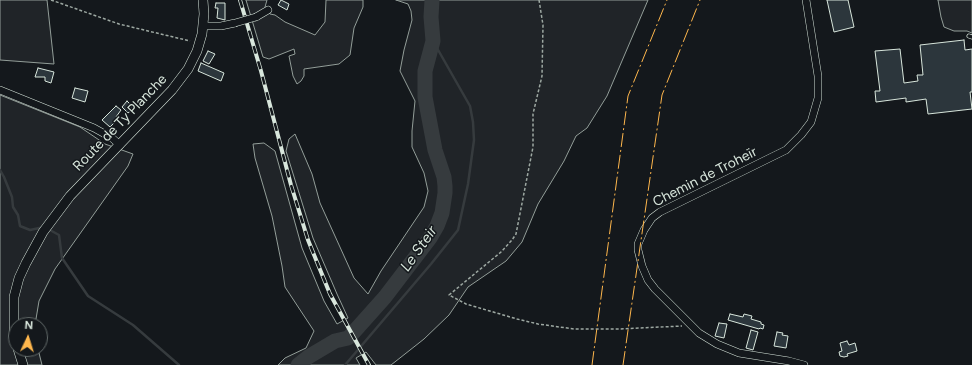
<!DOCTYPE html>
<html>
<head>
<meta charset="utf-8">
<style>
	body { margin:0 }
	#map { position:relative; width:972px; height:365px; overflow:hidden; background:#14181c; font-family:Figtree,sans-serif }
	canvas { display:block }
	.north { position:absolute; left:8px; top:317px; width:40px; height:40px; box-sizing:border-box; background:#14181c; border:1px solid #626a69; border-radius:50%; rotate:4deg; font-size:11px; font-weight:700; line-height:16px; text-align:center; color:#d8e6dc }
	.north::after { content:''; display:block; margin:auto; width:14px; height:18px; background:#ffb74d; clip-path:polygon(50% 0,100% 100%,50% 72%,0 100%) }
</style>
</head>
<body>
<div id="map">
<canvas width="972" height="365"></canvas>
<div class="north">N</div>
</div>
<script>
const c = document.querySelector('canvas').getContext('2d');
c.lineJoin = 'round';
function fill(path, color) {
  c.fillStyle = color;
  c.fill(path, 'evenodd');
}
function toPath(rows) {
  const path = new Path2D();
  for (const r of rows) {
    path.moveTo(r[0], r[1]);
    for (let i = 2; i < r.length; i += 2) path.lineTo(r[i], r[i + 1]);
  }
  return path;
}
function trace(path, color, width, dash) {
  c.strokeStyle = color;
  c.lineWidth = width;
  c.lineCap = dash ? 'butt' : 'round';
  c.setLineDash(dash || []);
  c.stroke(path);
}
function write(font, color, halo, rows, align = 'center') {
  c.font = font + ' Figtree,sans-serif';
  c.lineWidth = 3;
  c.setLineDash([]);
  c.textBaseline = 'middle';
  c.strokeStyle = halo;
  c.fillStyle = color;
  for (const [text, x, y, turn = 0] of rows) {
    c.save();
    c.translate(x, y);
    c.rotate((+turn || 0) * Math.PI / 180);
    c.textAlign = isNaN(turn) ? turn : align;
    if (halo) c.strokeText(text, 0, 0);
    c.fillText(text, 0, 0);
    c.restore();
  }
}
const green = toPath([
	[0,0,47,0,54,64,0,60,0,0],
	[246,0,267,0,265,7,270,14,275,15,285,22,315,35,325,22,326,0,363,0,363,7,354,28,350,55,339,64,304,69,304,76,301,81,297,84,293,76,289,56,295,54,294,49,269,59,263,57,246,0],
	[396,0,648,0,607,96,587,128,576,136,564,161,538,204,522,242,506,261,468,287,449,315,424,339,391,365,376,365,366,352,356,358,360,365,278,365,285,358,306,348,314,331,285,287,282,266,272,216,255,158,253,144,264,143,275,151,302,248,324,301,337,324,348,318,337,294,313,238,286,151,289,139,295,134,312,174,320,203,354,278,368,294,381,271,424,207,428,191,424,173,412,147,412,131,415,101,400,71,404,50,412,20,411,11,408,4,396,0],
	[938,0,972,0,972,33,967,31,954,31,944,27,941,17,938,0],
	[0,95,80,127,105,144,133,154,128,166,55,269,39,301,35,325,16,325,16,349,38,349,42,365,0,365,0,95]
]);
fill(green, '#202428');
trace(green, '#939e99', 1);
trace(toPath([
	[0,170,4,177,12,197,13,207,18,215,20,226,30,230,44,227],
	[48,229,59,235,62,258,88,296,133,325,179,365],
	[345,365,431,264,458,230,468,184,474,140,473,122,470,106,433,41]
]), '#363b3e', 2.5);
trace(toPath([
	[298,365,308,357,335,341,348,338,352,334,385,297,430,238,437,226,442,213,445,193,445,186,444,177,435,150,425,97,425,71,433,41,431,17,432,0]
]), '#363b3e', 15);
const building = toPath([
	[281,0,289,4,287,10,278,5,281,0],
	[827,0,848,0,854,27,834,32,827,0],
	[216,3,225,3,225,20,217,18,218,8,215,8,216,3],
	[964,40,965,50,972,49,972,92,970,92,972,109,928,114,926,99,906,102,906,98,876,102,875,91,880,91,875,51,900,49,904,83,918,81,917,75,923,75,920,45,964,40],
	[208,51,215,54,209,64,203,61,208,51],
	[201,63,224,73,221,81,198,71,201,63],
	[38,68,54,72,51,83,45,81,45,77,35,77,38,68],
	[75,88,88,91,85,102,72,98,75,88],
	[127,101,134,108,128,113,122,107,127,101],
	[116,106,121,110,116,117,118,119,110,127,102,120,116,106],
	[730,314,743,317,744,314,752,316,751,319,761,322,761,324,764,325,763,329,760,328,759,329,728,320,730,314],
	[719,323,727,324,724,338,715,336,719,323],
	[751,330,758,332,753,350,746,348,751,330],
	[777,332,783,333,782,335,788,336,786,348,774,346,777,332],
	[847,341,849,345,855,343,857,351,847,354,848,356,844,357,840,356,839,352,842,351,840,343,847,341]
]);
fill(building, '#2c363c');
trace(building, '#d8e6dc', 1);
const service = toPath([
	[969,36,972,37]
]);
const minor = toPath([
	[256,17,268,10],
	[203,26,221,26,235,23],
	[0,90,94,128,112,138,120,145],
	[804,365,789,361,739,353,717,344,699,333,655,289,648,280,642,266,638,250,638,244,644,230,652,218,660,212,786,150,801,135,811,122,818,98,818,76,806,0]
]);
const tertiary = toPath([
	[16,341,14,327,14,297,19,278,26,263,43,232,70,196,172,90,188,69,197,51,202,34,204,14,203,0],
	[18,349,23,365]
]);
trace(service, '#d8e6dc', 5);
trace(minor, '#d8e6dc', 8);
trace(tertiary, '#d8e6dc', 10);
trace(toPath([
	[51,0,119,24,190,41],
	[539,0,543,25,542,76,533,114,533,147,516,234,512,240,501,252,449,295,466,304,517,319,538,324,574,329,619,329,682,326]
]), '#9da8a2', 1.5, [3, 2]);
trace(service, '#14181c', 3.5);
trace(minor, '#14181c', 7);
trace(tertiary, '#14181c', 9);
const rail = toPath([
	[240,0,261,71,291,185,308,240,330,294,369,365]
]);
trace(rail, '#d8e6dc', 4);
trace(rail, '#14181c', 2.5, [8]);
const minorBridge = toPath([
	[235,23,256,17]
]);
trace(minorBridge, '#d8e6dc', 8, []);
trace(minorBridge, '#14181c', 7);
trace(toPath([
	[592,365,628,96,667,0],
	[623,365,662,95,700,0]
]), '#ffb74d', 1, [14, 3, 2, 3]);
write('14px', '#d8e6dc', '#14181c', [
	["Route de Ty Planche",120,123,-46],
	["Chemin de Troheïr",705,177,-27]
]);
write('italic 15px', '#d8e6dc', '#14181c', [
	["Le Steir",419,249,-55]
]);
</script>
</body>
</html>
